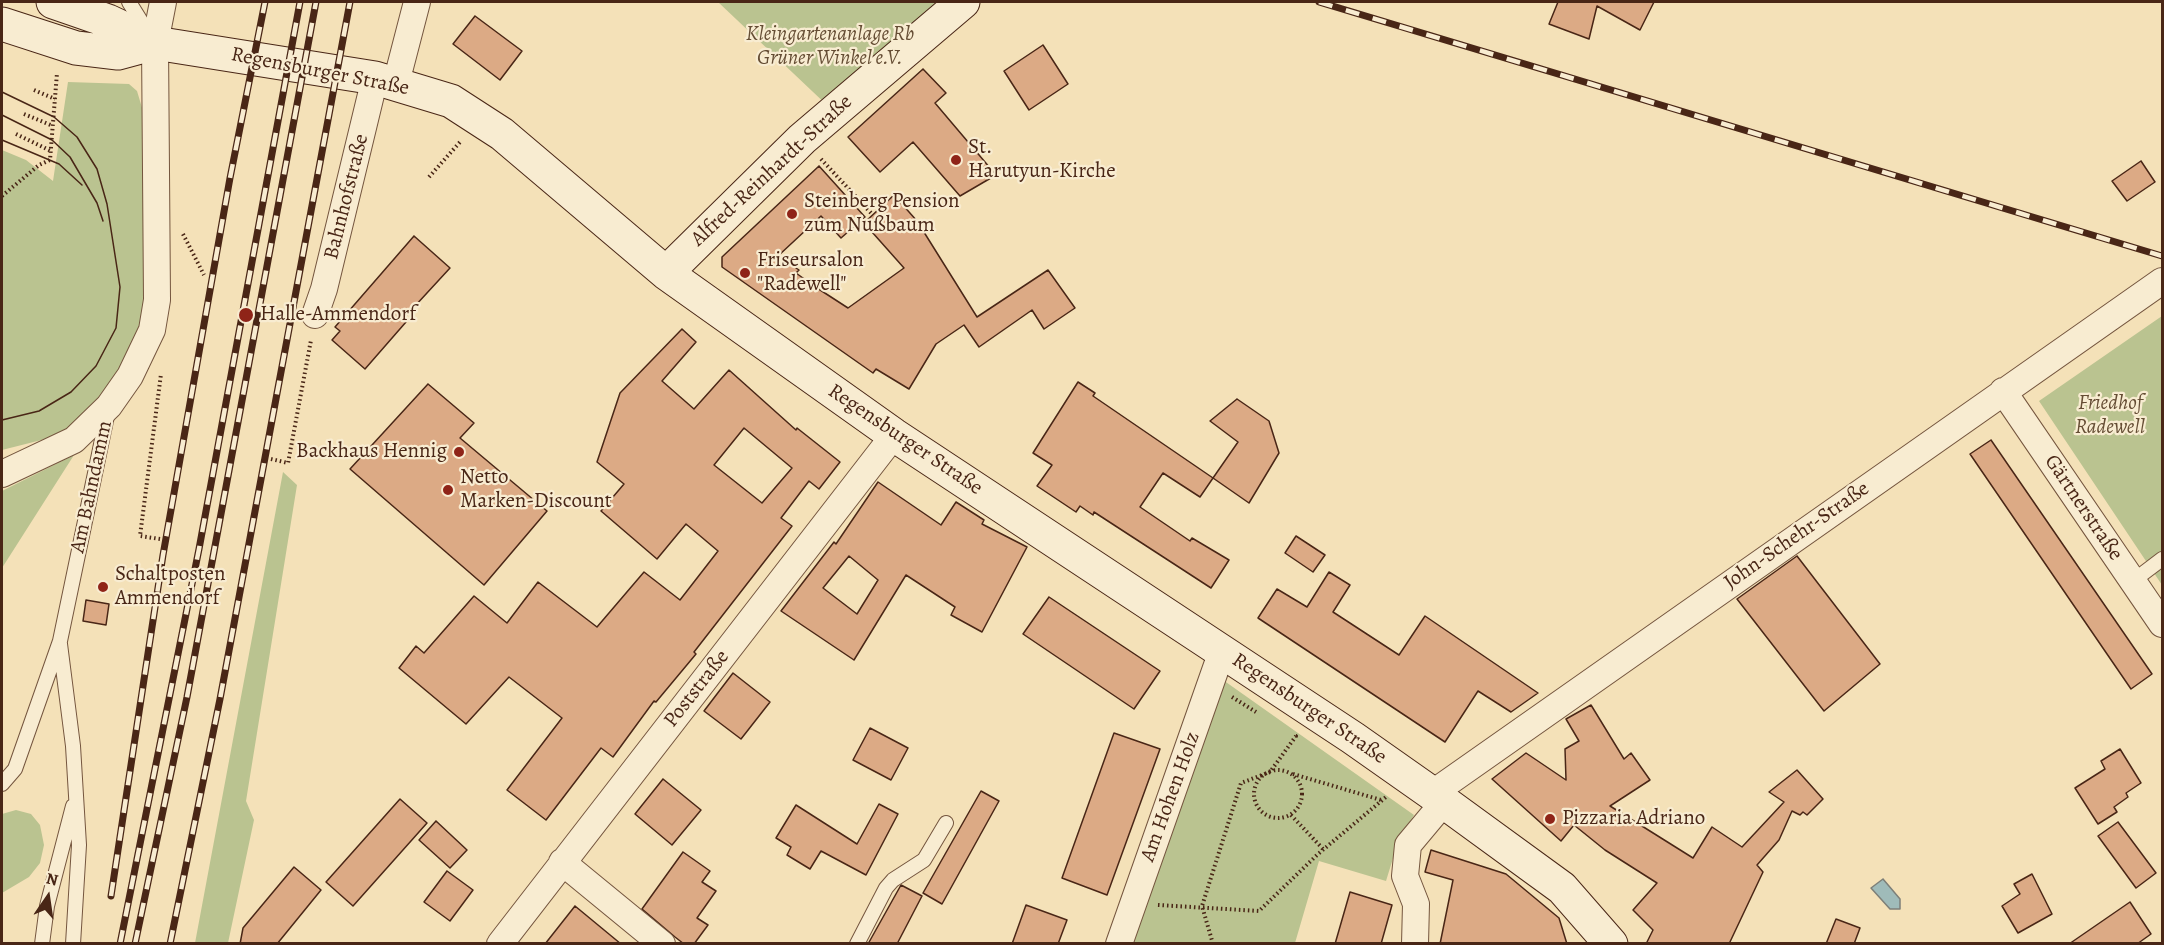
<!DOCTYPE html>
<html>
<head>
<meta charset="utf-8">
<style>
	body { margin:0 }
	#map { position:relative; width:2164px; height:945px; overflow:hidden; background:#f4e1b8; font-family:Alegreya,serif }
	canvas { display:block }
	.frame { position:absolute; inset:0; border:3px solid #492616; pointer-events:none }
	.north { position:absolute; left:18px; top:867px; width:60px; height:60px; -webkit-text-stroke:4px #f8ecd1; paint-order:stroke; rotate:13deg; font-size:16px; font-weight:700; line-height:24px; text-align:center; color:#492616 }
	.north::after { content:''; display:block; margin:auto; width:21px; height:27px; background:#492616; clip-path:polygon(50% 0,100% 100%,50% 72%,0 100%) }
</style>
</head>
<body>
<div id="map">
<canvas width="2164" height="945"></canvas>
<div class="frame"></div>
<div class="north">N</div>
</div>
<script>
const c = document.querySelector('canvas').getContext('2d');
c.lineJoin = 'round';
function fill(path, color) {
  c.fillStyle = color;
  c.fill(path, 'evenodd');
}
function toPath(rows) {
  const path = new Path2D();
  for (const r of rows) {
    if (r.length === 3) {
      path.moveTo(r[0] + r[2], r[1]);
      path.arc(r[0], r[1], r[2], 0, 2 * Math.PI);
      continue;
    }
    path.moveTo(r[0], r[1]);
    for (let i = 2; i < r.length; i += 2) path.lineTo(r[i], r[i + 1]);
  }
  return path;
}
function trace(path, color, width, dash) {
  c.strokeStyle = color;
  c.lineWidth = width;
  c.lineCap = dash ? 'butt' : 'round';
  c.setLineDash(dash || []);
  c.stroke(path);
}
function write(font, color, halo, rows, align = 'center') {
  c.font = font + ' Alegreya,serif';
  c.lineWidth = 4.5;
  c.setLineDash([]);
  c.textBaseline = 'middle';
  c.strokeStyle = halo;
  c.fillStyle = color;
  for (const [text, x, y, turn = 0] of rows) {
    c.save();
    c.translate(x, y);
    c.rotate((+turn || 0) * Math.PI / 180);
    c.textAlign = isNaN(turn) ? turn : align;
    if (halo) c.strokeText(text, 0, 0);
    c.fillText(text, 0, 0);
    c.restore();
  }
}
fill(toPath([
	[718,2,939,2,831,109],
	[68,82,129,84,137,91,146,121,145,315,125,367,101,402,69,433,2,450,2,150,26,160,53,181],
	[2162,316,2162,585,2039,401],
	[74,455,2,568,2,491],
	[283,472,297,485,246,801,254,820,228,943,195,943],
	[1223,680,1414,815,1398,842,1386,881,1319,861,1295,943,1129,944],
	[16,810,31,814,40,825,44,845,40,863,29,877,2,893,2,814]
]), '#bac390');
const water = toPath([
	[1883,879,1900,899,1900,909,1890,909,1871,888,1883,879]
]);
fill(water, '#9fbbb9');
trace(water, '#7d7f78', 1.5);
const building = toPath([
	[1558,2,1654,2,1640,30,1597,6,1589,39,1549,24,1558,2],
	[475,16,522,51,500,80,453,44,475,16],
	[1043,45,1068,84,1029,110,1004,71,1043,45],
	[923,69,946,93,935,103,996,175,960,196,913,142,880,172,848,137,923,69],
	[2141,161,2155,182,2127,201,2112,181,2141,161],
	[819,166,865,217,841,238,821,216,778,256,799,270,796,273,814,286,848,308,904,268,864,223,894,195,917,221,977,317,1048,270,1075,308,1044,329,1032,310,979,347,964,325,936,344,909,389,876,369,873,373,722,267,722,257,819,166],
	[414,236,450,268,403,319,406,322,365,369,332,340,340,331,335,327,414,236],
	[682,329,696,342,662,381,694,409,729,370,796,430,797,428,840,462,819,489,809,481,781,518,792,526,694,652,696,654,656,702,654,701,613,757,601,748,546,820,507,790,562,718,509,677,466,724,399,668,416,646,424,653,474,596,507,623,538,582,597,627,644,572,680,600,718,551,686,524,657,559,601,511,624,484,597,462,620,393,682,329],
	[744,428,792,468,762,503,714,465,744,428],
	[1078,382,1095,393,1093,396,1213,478,1200,497,1163,473,1140,507,1190,541,1192,538,1229,560,1211,588,1094,512,1093,515,1080,506,1076,512,1037,486,1052,465,1033,453,1078,382],
	[428,384,474,423,460,438,547,511,484,585,350,469,428,384],
	[1237,399,1269,421,1279,453,1249,503,1213,478,1238,442,1210,421,1237,399],
	[1991,440,2152,674,2131,689,1970,454,1991,440],
	[878,482,941,525,956,502,984,520,982,524,1027,547,982,632,951,615,955,607,906,575,854,660,781,611,834,542,836,544,878,482],
	[849,556,878,580,857,614,823,588,849,556],
	[1296,536,1325,555,1313,572,1285,553,1296,536],
	[1797,556,1880,664,1824,711,1737,599,1797,556],
	[1329,572,1350,585,1333,612,1399,655,1425,616,1538,693,1511,712,1478,691,1445,742,1258,618,1277,589,1307,607,1329,572],
	[1049,597,1160,671,1134,709,1023,634,1049,597],
	[86,600,109,604,106,625,83,621,86,600],
	[733,673,770,702,741,739,704,711,733,673],
	[1591,705,1624,759,1631,753,1650,780,1610,806,1693,858,1712,827,1742,847,1784,802,1769,792,1797,770,1823,799,1807,815,1803,812,1800,815,1792,811,1779,840,1757,865,1763,872,1729,944,1646,944,1653,930,1633,910,1657,883,1605,850,1574,825,1561,841,1492,779,1526,753,1566,780,1565,749,1579,741,1566,719,1591,705],
	[870,728,908,748,891,780,853,760,870,728],
	[1114,733,1160,749,1107,895,1062,878,1114,733],
	[2120,749,2141,783,2126,793,2128,797,2114,807,2117,812,2098,824,2075,788,2105,769,2101,761,2120,749],
	[663,779,701,810,672,845,635,814,663,779],
	[981,791,999,801,942,904,923,893,981,791],
	[400,799,427,823,353,906,326,882,400,799],
	[879,804,898,814,866,875,821,851,810,869,787,855,791,847,776,838,796,805,857,844,879,804],
	[436,821,467,850,450,868,419,840,436,821],
	[2118,822,2156,873,2136,888,2098,836,2118,822],
	[1431,850,1506,874,1559,918,1567,944,1440,944,1453,880,1425,872,1431,850],
	[683,852,710,871,702,882,716,891,697,918,708,925,694,944,684,944,675,937,642,909,683,852],
	[294,867,321,890,277,944,240,944,243,928,294,867],
	[447,871,473,890,450,921,424,902,447,871],
	[2032,874,2052,914,2018,933,2002,906,2020,894,2014,884,2032,874],
	[901,885,922,896,897,944,868,944,901,885],
	[1350,892,1392,905,1381,944,1335,944,1350,892],
	[2130,902,2151,934,2137,944,2069,944,2130,902],
	[1026,905,1067,920,1058,944,1012,944,1026,905],
	[575,906,621,944,545,944,575,906],
	[1836,919,1860,928,1854,944,1826,944,1836,919]
]);
fill(building, '#dcaa85');
trace(building, '#492616', 1.5);
const lane = toPath([
	[129,2,147,31],
	[2133,581,2162,559],
	[60,644,73,746,79,845,73,944],
	[2,784,15,769,60,641,108,411],
	[42,944,47,906,73,806],
	[857,944,886,888,893,880,924,860,946,823]
]);
const street = toPath([
	[396,83,417,2],
	[315,315,324,289,375,78],
	[2003,391,2162,624],
	[2,474,74,440,109,406,130,376,152,330,157,300,155,43,163,2],
	[1433,793,2162,281],
	[562,862,662,944],
	[500,944,894,435],
	[1119,944,1222,651],
	[1415,944,1416,904,1405,876,1408,845,1444,802]
]);
const secondary = toPath([
	[53,2,108,21,155,43,375,78,451,101,502,134,666,273,894,435,1353,738,1444,802,1562,888,1611,944],
	[2,24,76,48,118,53,155,43],
	[666,273,802,139,963,2]
]);
trace(lane, '#74553e', 16);
trace(street, '#74553e', 28);
trace(secondary, '#492616', 35);
trace(toPath([
	[34,90,55,99],
	[24,114,53,126],
	[16,134,51,151],
	[821,159,871,213],
	[429,177,460,142],
	[2,196,39,165,50,160,57,73],
	[183,234,204,275],
	[271,459,288,463,311,340],
	[160,539,140,536,161,374],
	[1232,697,1256,712],
	[1278,794,24],
	[1293,774,1381,800],
	[1291,815,1323,849],
	[1158,905,1259,911,1318,854,1386,797],
	[1213,944,1202,906,1241,783,1270,772,1296,736,1293,735]
]), '#492616', 4, [1.5, 3]);
trace(lane, '#f8ecd1', 14);
trace(street, '#f8ecd1', 26);
trace(secondary, '#f8ecd1', 33);
trace(toPath([
	[2,92,54,117,77,137,97,169,107,204,120,287,116,328,96,366,71,392,39,411,2,420],
	[2,115,52,140,70,157,97,203,103,221],
	[2,140,59,164,82,185]
]), '#492616', 1.5);
const rail = toPath([
	[1319,2,2162,256],
	[111,896,163,555,230,178,265,2],
	[120,944,199,549,300,2],
	[135,944,187,697,316,2],
	[170,944,220,699,350,2]
]);
trace(rail, '#492616', 7);
trace(rail, '#f8ecd1', 4.5, [14]);
for (const [x, y, r, color] of [
	[956,160,6,"#8f2418"],
	[792,214,6,"#8f2418"],
	[745,273,6,"#8f2418"],
	[246,315,8,"#8f2418"],
	[459,452,6,"#8f2418"],
	[448,490,6,"#8f2418"],
	[103,587,6,"#8f2418"],
	[1550,819,6,"#8f2418"]
]) {
  const dot = new Path2D();
  dot.arc(x, y, r, 0, 2 * Math.PI);
  c.fillStyle = color;
  c.fill(dot);
  trace(dot, '#f8ecd1', 2);
}
write('italic 21px', '#654d34', '#f8ecd1', [
	["Kleingartenanlage Rb",830,35],
	["Grüner Winkel e.V.",830,59],
	["Friedhof",2110,404],
	["Radewell",2110,428]
]);
write('21px', '#492616', '#f8ecd1', [
	["Regensburger Straße",320,72,11],
	["Alfred-Reinhardt-Straße",772,171,-43],
	["Bahnhofstraße",347,197,-76],
	["Regensburger Straße",905,440,34],
	["Am Bahndamm",92,487,-78],
	["Gärtnerstraße",2083,508,56],
	["John-Schehr-Straße",1797,536,-35],
	["Poststraße",697,689,-52],
	["Regensburger Straße",1309,709,34],
	["Am Hohen Holz",1171,797,-70]
]);
write('21px', '#492616', '#f8ecd1', [
	["St.",968,148],
	["Harutyun-Kirche",968,172],
	["Steinberg Pension",804,202],
	["zum Nußbaum",804,226],
	["Friseursalon",757,261],
	["\"Radewell\"",757,285],
	["Halle-Ammendorf",260,315],
	["Backhaus Hennig",447,452,"right"],
	["Netto",460,478],
	["Marken-Discount",460,502],
	["Schaltposten",115,575],
	["Ammendorf",115,599],
	["Pizzaria Adriano",1562,819]
], 'left');
</script>
</body>
</html>
